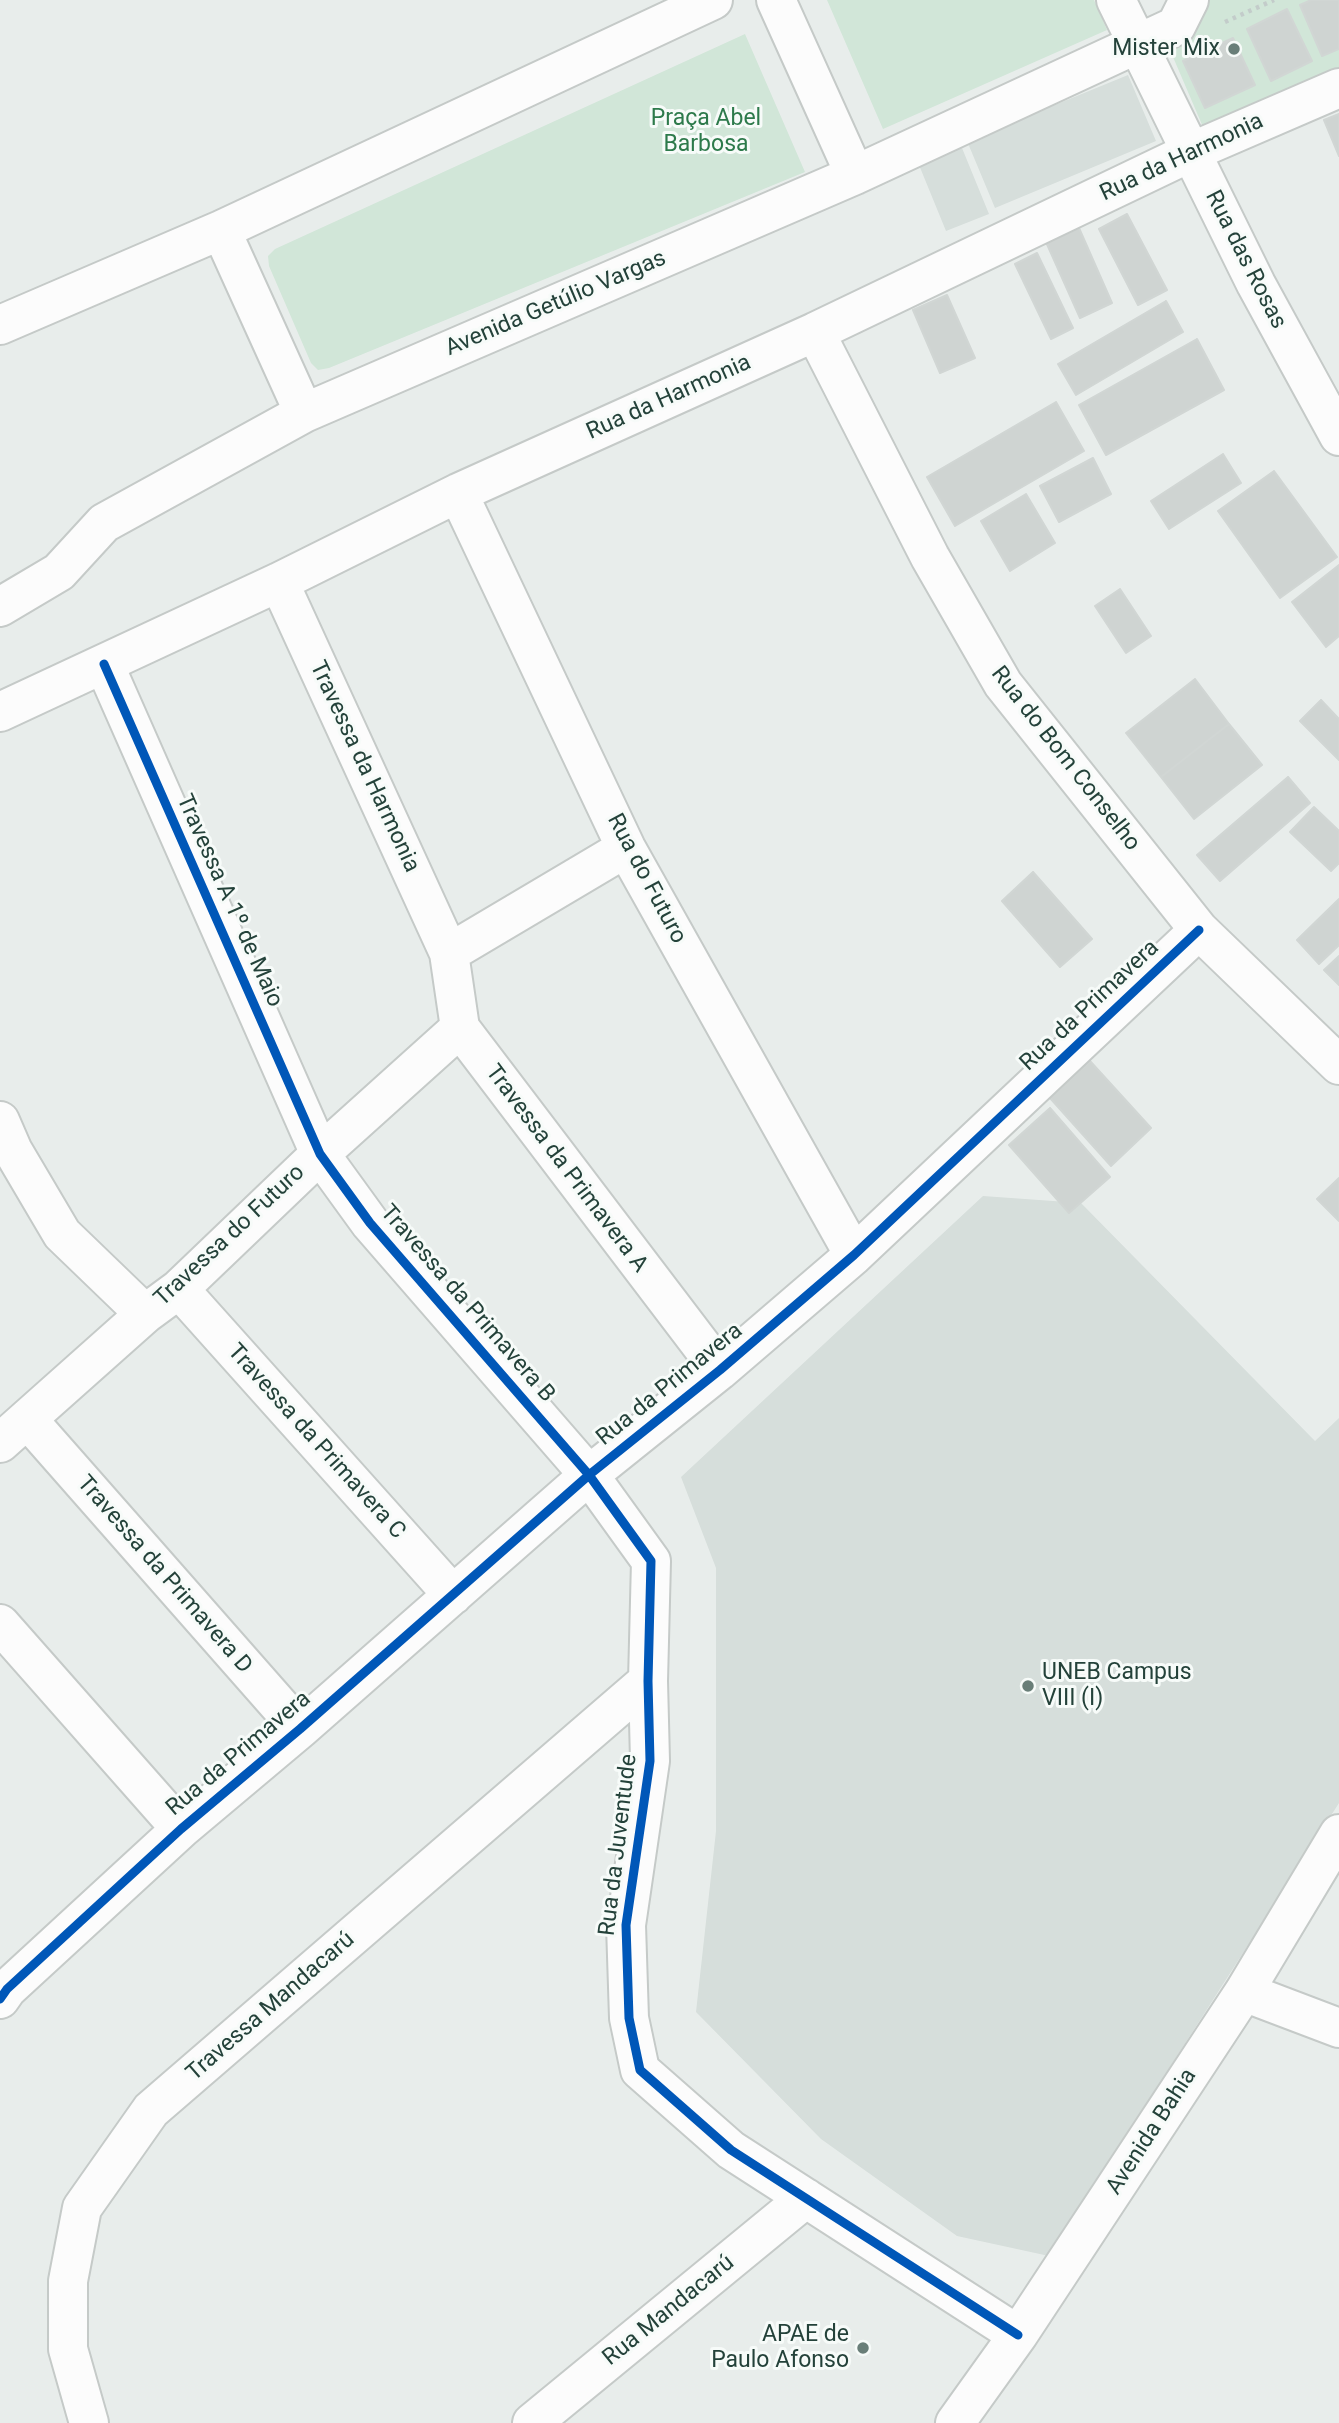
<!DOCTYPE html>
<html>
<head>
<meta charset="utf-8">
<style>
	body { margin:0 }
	canvas { display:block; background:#e8edeb }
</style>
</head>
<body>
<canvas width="1339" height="2423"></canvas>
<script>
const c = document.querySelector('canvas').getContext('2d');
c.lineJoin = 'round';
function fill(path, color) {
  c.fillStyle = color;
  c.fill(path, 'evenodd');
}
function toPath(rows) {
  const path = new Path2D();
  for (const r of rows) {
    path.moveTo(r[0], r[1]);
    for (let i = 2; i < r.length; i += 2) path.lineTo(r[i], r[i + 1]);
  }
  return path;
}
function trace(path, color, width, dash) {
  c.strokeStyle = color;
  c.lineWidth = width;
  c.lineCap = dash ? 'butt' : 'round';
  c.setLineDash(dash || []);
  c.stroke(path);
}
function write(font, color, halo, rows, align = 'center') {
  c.font = font + ' Roboto,sans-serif';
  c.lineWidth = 6;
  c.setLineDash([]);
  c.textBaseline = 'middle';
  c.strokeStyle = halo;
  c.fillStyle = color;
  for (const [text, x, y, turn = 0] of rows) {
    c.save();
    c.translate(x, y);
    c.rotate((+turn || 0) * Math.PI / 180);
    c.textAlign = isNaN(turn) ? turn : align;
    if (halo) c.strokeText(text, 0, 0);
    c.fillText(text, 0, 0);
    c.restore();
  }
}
fill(toPath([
	[1128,75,1156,141,995,208,967,141],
	[962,148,989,214,946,231,919,165],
	[983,1196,1081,1203,1315,1441,1339,1418,1339,1803,1049,2256,957,2236,821,2139,696,2012,716,1831,716,1568,681,1477]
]), '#d6dedb');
fill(toPath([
	[827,0,1094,0,1107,30,883,129],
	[1207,0,1339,0,1339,73,1206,134,1167,43,1195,29,1203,19],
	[745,34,805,172,329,368,318,370,311,363,269,266,268,256,275,249]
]), '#d1e6d8');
const building = toPath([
	[1311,0,1339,0,1339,49,1322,56,1300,5,1311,0],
	[1287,9,1312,61,1271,81,1247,29,1287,9],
	[1233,38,1255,85,1205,108,1183,61,1233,38],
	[1339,114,1339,156,1324,120,1339,114],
	[1127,214,1167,290,1138,305,1099,229,1127,214],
	[1079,228,1112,303,1080,318,1046,242,1079,228],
	[1037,253,1073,328,1051,339,1015,264,1037,253],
	[947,295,975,358,940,373,913,310,947,295],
	[1166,301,1183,332,1076,395,1058,364,1166,301],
	[1197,339,1224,390,1106,455,1079,405,1197,339],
	[1056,402,1084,451,955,526,927,477,1056,402],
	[1223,454,1241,483,1169,529,1151,501,1223,454],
	[1093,458,1111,494,1059,522,1040,486,1093,458],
	[1274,471,1337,557,1280,598,1218,511,1274,471],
	[1026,494,1055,543,1010,571,981,521,1026,494],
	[1339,565,1339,636,1326,647,1292,602,1339,565],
	[1120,589,1151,636,1126,653,1095,606,1120,589],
	[1195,679,1229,724,1161,777,1126,733,1195,679],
	[1321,700,1339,719,1339,760,1300,721,1321,700],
	[1229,724,1262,765,1194,819,1161,777,1229,724],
	[1288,777,1310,803,1220,881,1197,855,1288,777],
	[1314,807,1339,831,1339,863,1331,871,1290,832,1314,807],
	[1033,872,1092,939,1060,967,1002,901,1033,872],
	[1339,899,1339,945,1319,964,1297,940,1339,899],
	[1339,956,1339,985,1324,970,1339,956],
	[1090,1061,1151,1128,1111,1166,1050,1098,1090,1061],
	[1050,1108,1110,1177,1069,1213,1009,1145,1050,1108],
	[1339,1178,1339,1221,1317,1199,1339,1178]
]);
fill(building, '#cfd4d2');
trace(building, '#d1d6d4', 2);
const minor = toPath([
	[776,0,855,175],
	[1116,0,1256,284,1339,436],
	[221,230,304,413],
	[0,325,221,230,713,0],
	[815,332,930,557,1003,684,1199,930,1339,1065],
	[458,493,626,848,854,1255],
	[279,582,449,953,460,1028,720,1370],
	[0,607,59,572,104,523,304,413,855,175,1176,26,1189,0],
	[104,664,320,1154,370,1223,589,1475,651,1561,648,1681,650,1761,626,1925,629,2018,640,2070,731,2150,1018,2335],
	[0,712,279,582,458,493,815,332,1191,152,1339,88],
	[449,953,626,848],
	[0,1121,13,1151,62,1234,145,1314],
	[179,1289,453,1595],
	[28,1420,300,1729],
	[0,1443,145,1314,179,1289,320,1154,460,1028],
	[0,1624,181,1829],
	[1244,1992,1339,2028],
	[0,1999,7,1989,181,1829,300,1729,589,1475,720,1370,854,1255,1199,930],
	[89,2423,68,2349,68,2281,82,2208,151,2110,648,1681],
	[532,2423,806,2198],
	[955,2423,1018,2335,1244,1992,1339,1834]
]);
trace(minor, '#c5cac8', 42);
trace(toPath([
	[1225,22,1274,0]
]), '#c3ccca', 4.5, [3.5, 5]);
trace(minor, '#fcfcfc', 38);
trace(toPath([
	[104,664,320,1154,370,1223,589,1475,651,1561,648,1681,650,1761,626,1925,629,2018,640,2070,731,2150,1018,2335],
	[0,1999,7,1989,181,1829,300,1729,589,1475,720,1370,854,1255,1199,930]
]), '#0057b8', 9);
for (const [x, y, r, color] of [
	[1234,49,7,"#697e78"],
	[1028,1686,7,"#697e78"],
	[863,2348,7,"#697e78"]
]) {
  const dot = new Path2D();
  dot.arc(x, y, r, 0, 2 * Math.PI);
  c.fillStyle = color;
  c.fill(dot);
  trace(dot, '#f7fbf9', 2.5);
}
write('23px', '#24423a', '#f7fbf9', [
	["Mister Mix",1220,49],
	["UNEB Campus",1042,1673,"left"],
	["VIII (I)",1042,1699,"left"],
	["APAE de",849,2335],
	["Paulo Afonso",849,2361]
], 'right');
write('23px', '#2d7a4b', '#f7fbf9', [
	["Praça Abel",706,119],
	["Barbosa",706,145]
]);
write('23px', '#24423a', '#f7fbf9', [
	["Rua da Harmonia",1182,158,-25],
	["Rua das Rosas",1245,260,63],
	["Avenida Getúlio Vargas",556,304,-23],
	["Rua da Harmonia",669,398,-24],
	["Rua do Bom Conselho",1065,759,52],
	["Travessa da Harmonia",364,767,65],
	["Rua do Futuro",646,879,62],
	["Travessa A 1º de Maio",229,901,66],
	["Rua da Primavera",1090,1006,-43],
	["Travessa da Primavera A",566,1169,53],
	["Travessa do Futuro",230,1236,-43],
	["Travessa da Primavera B",467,1304,49],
	["Rua da Primavera",670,1385,-39],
	["Travessa da Primavera C",316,1442,48],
	["Travessa da Primavera D",164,1575,49],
	["Rua da Primavera",239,1754,-40],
	["Rua da Juventude",619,1845,-83],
	["Travessa Mandacarú",271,2007,-41],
	["Avenida Bahia",1152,2132,-57],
	["Rua Mandacarú",669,2311,-39]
]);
</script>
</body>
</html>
